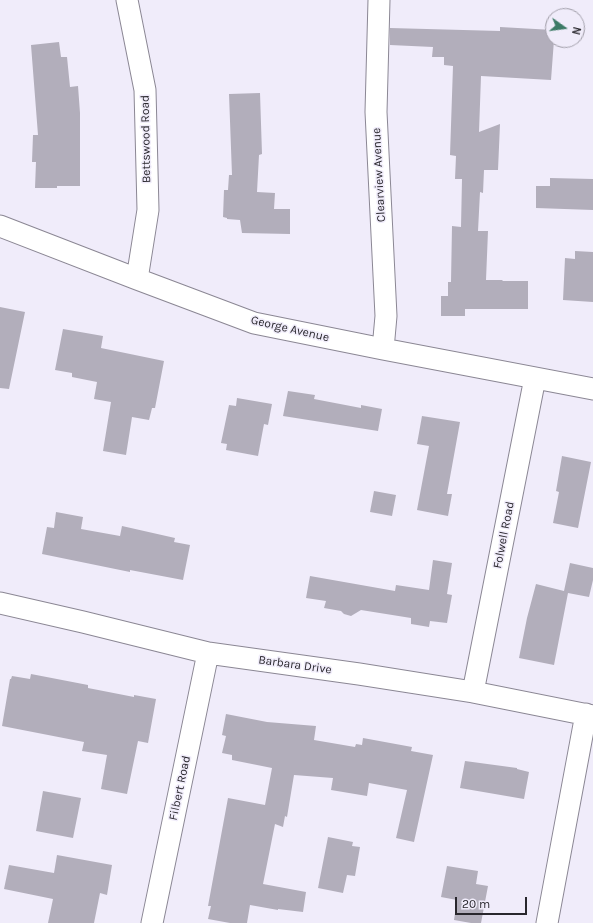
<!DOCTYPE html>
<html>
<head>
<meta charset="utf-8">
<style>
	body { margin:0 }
	#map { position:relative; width:593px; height:923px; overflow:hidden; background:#f0ecfa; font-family:Karla,sans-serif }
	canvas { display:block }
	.north { position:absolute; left:545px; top:8px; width:40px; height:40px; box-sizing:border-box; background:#f0ecfa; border:1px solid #a09da8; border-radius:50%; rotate:104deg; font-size:11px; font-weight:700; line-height:16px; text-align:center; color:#29272d }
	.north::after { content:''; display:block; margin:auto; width:14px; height:18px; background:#3c7a66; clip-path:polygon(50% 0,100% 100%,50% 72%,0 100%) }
	.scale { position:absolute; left:455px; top:897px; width:72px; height:18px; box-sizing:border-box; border:2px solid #29272d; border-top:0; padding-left:5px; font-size:12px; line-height:14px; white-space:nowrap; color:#29272d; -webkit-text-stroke:3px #f0ecfa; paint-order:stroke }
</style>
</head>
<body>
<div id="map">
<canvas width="593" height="923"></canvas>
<div class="north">N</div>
<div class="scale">20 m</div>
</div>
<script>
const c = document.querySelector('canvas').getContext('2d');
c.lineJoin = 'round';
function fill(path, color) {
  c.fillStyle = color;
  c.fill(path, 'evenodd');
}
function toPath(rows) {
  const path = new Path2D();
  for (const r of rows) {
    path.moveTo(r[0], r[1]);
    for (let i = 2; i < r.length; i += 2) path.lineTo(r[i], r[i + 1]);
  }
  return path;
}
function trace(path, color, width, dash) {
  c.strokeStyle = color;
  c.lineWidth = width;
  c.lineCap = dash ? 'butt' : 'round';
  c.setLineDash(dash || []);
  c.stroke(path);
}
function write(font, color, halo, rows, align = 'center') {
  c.font = font + ' Karla,sans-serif';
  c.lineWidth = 3;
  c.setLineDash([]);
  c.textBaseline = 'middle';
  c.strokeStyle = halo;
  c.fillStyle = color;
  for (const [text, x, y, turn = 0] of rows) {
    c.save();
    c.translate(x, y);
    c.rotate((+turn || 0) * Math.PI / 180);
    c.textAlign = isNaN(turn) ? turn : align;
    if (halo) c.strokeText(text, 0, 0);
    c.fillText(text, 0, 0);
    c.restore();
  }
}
fill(toPath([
	[500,27,553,30,553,40,554,40,551,80,481,76,479,132,500,124,498,170,484,170,483,193,480,192,478,231,488,231,486,280,503,280,502,281,528,281,528,309,465,309,465,316,441,316,441,296,448,296,448,282,451,282,452,226,461,227,462,179,455,179,456,156,450,155,453,66,444,65,444,57,432,57,433,47,390,45,390,28,500,31],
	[59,42,61,57,67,57,70,87,78,86,80,113,80,186,57,186,57,188,35,188,36,162,32,162,33,135,38,135,31,45],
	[260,93,262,154,259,155,257,192,275,193,274,209,290,209,290,234,242,233,240,220,227,219,227,218,223,217,224,190,228,190,229,175,232,175,229,94],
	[550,178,593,179,593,210,536,208,536,186,550,186],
	[575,251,593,252,593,302,563,300,565,258,575,259],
	[0,307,25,312,9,389,0,388],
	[63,329,103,336,101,348,164,361,155,408,152,408,149,420,132,417,126,455,103,451,111,402,94,399,97,382,72,377,72,373,55,370],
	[288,391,315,395,314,399,361,408,361,405,382,409,378,431,283,416],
	[237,398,272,404,268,425,264,424,258,456,226,450,227,444,221,443,229,405,236,406],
	[422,416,460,422,447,494,452,494,448,516,417,510,429,446,417,444],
	[562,456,591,462,578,528,553,523,559,492,556,491],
	[374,491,396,495,392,516,370,512],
	[56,512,83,517,81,529,120,536,122,526,175,538,174,542,190,545,183,580,130,570,130,572,42,554,47,527,54,528],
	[433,560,452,563,447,594,452,595,447,623,430,621,429,627,411,624,411,618,361,610,351,616,344,614,341,611,324,608,326,601,306,598,310,576,395,591,396,585,429,590],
	[570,563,593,568,593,580,589,597,568,593,554,665,519,658,527,618,536,584,564,591],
	[31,674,88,685,88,688,134,697,134,695,156,699,148,743,138,741,127,794,101,789,107,755,82,751,84,742,2,726,10,679,11,679,12,676,30,679],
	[226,714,267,722,316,726,314,740,355,747,356,744,362,745,363,738,412,747,411,751,433,755,414,842,396,838,407,790,369,783,367,796,331,790,333,778,294,775,287,817,285,816,283,827,275,824,263,884,306,892,303,912,278,909,278,910,250,905,247,923,230,923,208,919,211,906,208,906,228,798,265,805,272,768,232,760,232,755,222,753,226,736,222,735],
	[465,761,517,768,517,769,529,772,524,799,460,788],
	[43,791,81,798,73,838,36,831],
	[328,837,353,842,352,846,360,847,355,876,347,875,343,893,318,888],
	[57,855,112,865,107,895,100,893,94,923,48,923,53,899,4,889,9,865,54,873],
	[447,866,478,871,476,884,488,886,481,923,471,923,454,920,457,900,441,897]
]), '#b2aebb');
const street = toPath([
	[127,0,145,90,148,210,137,279],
	[379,0,376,112,386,316,383,349],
	[0,226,137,279,254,323,383,349,593,389],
	[0,603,83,622,208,653,359,674,473,692,593,716],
	[473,692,535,378],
	[152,923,208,653],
	[547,923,586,714]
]);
trace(street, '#8b8794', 23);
trace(street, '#fff', 21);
write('12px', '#29272d', '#f0ecfa', [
	["Bettswood Road",146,139,-91],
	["Clearview Avenue",379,175,-93],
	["George Avenue",290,329,13],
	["Folwell Road",504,535,-79],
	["Barbara Drive",295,665,8],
	["Filbert Road",180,788,-78]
]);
</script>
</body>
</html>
